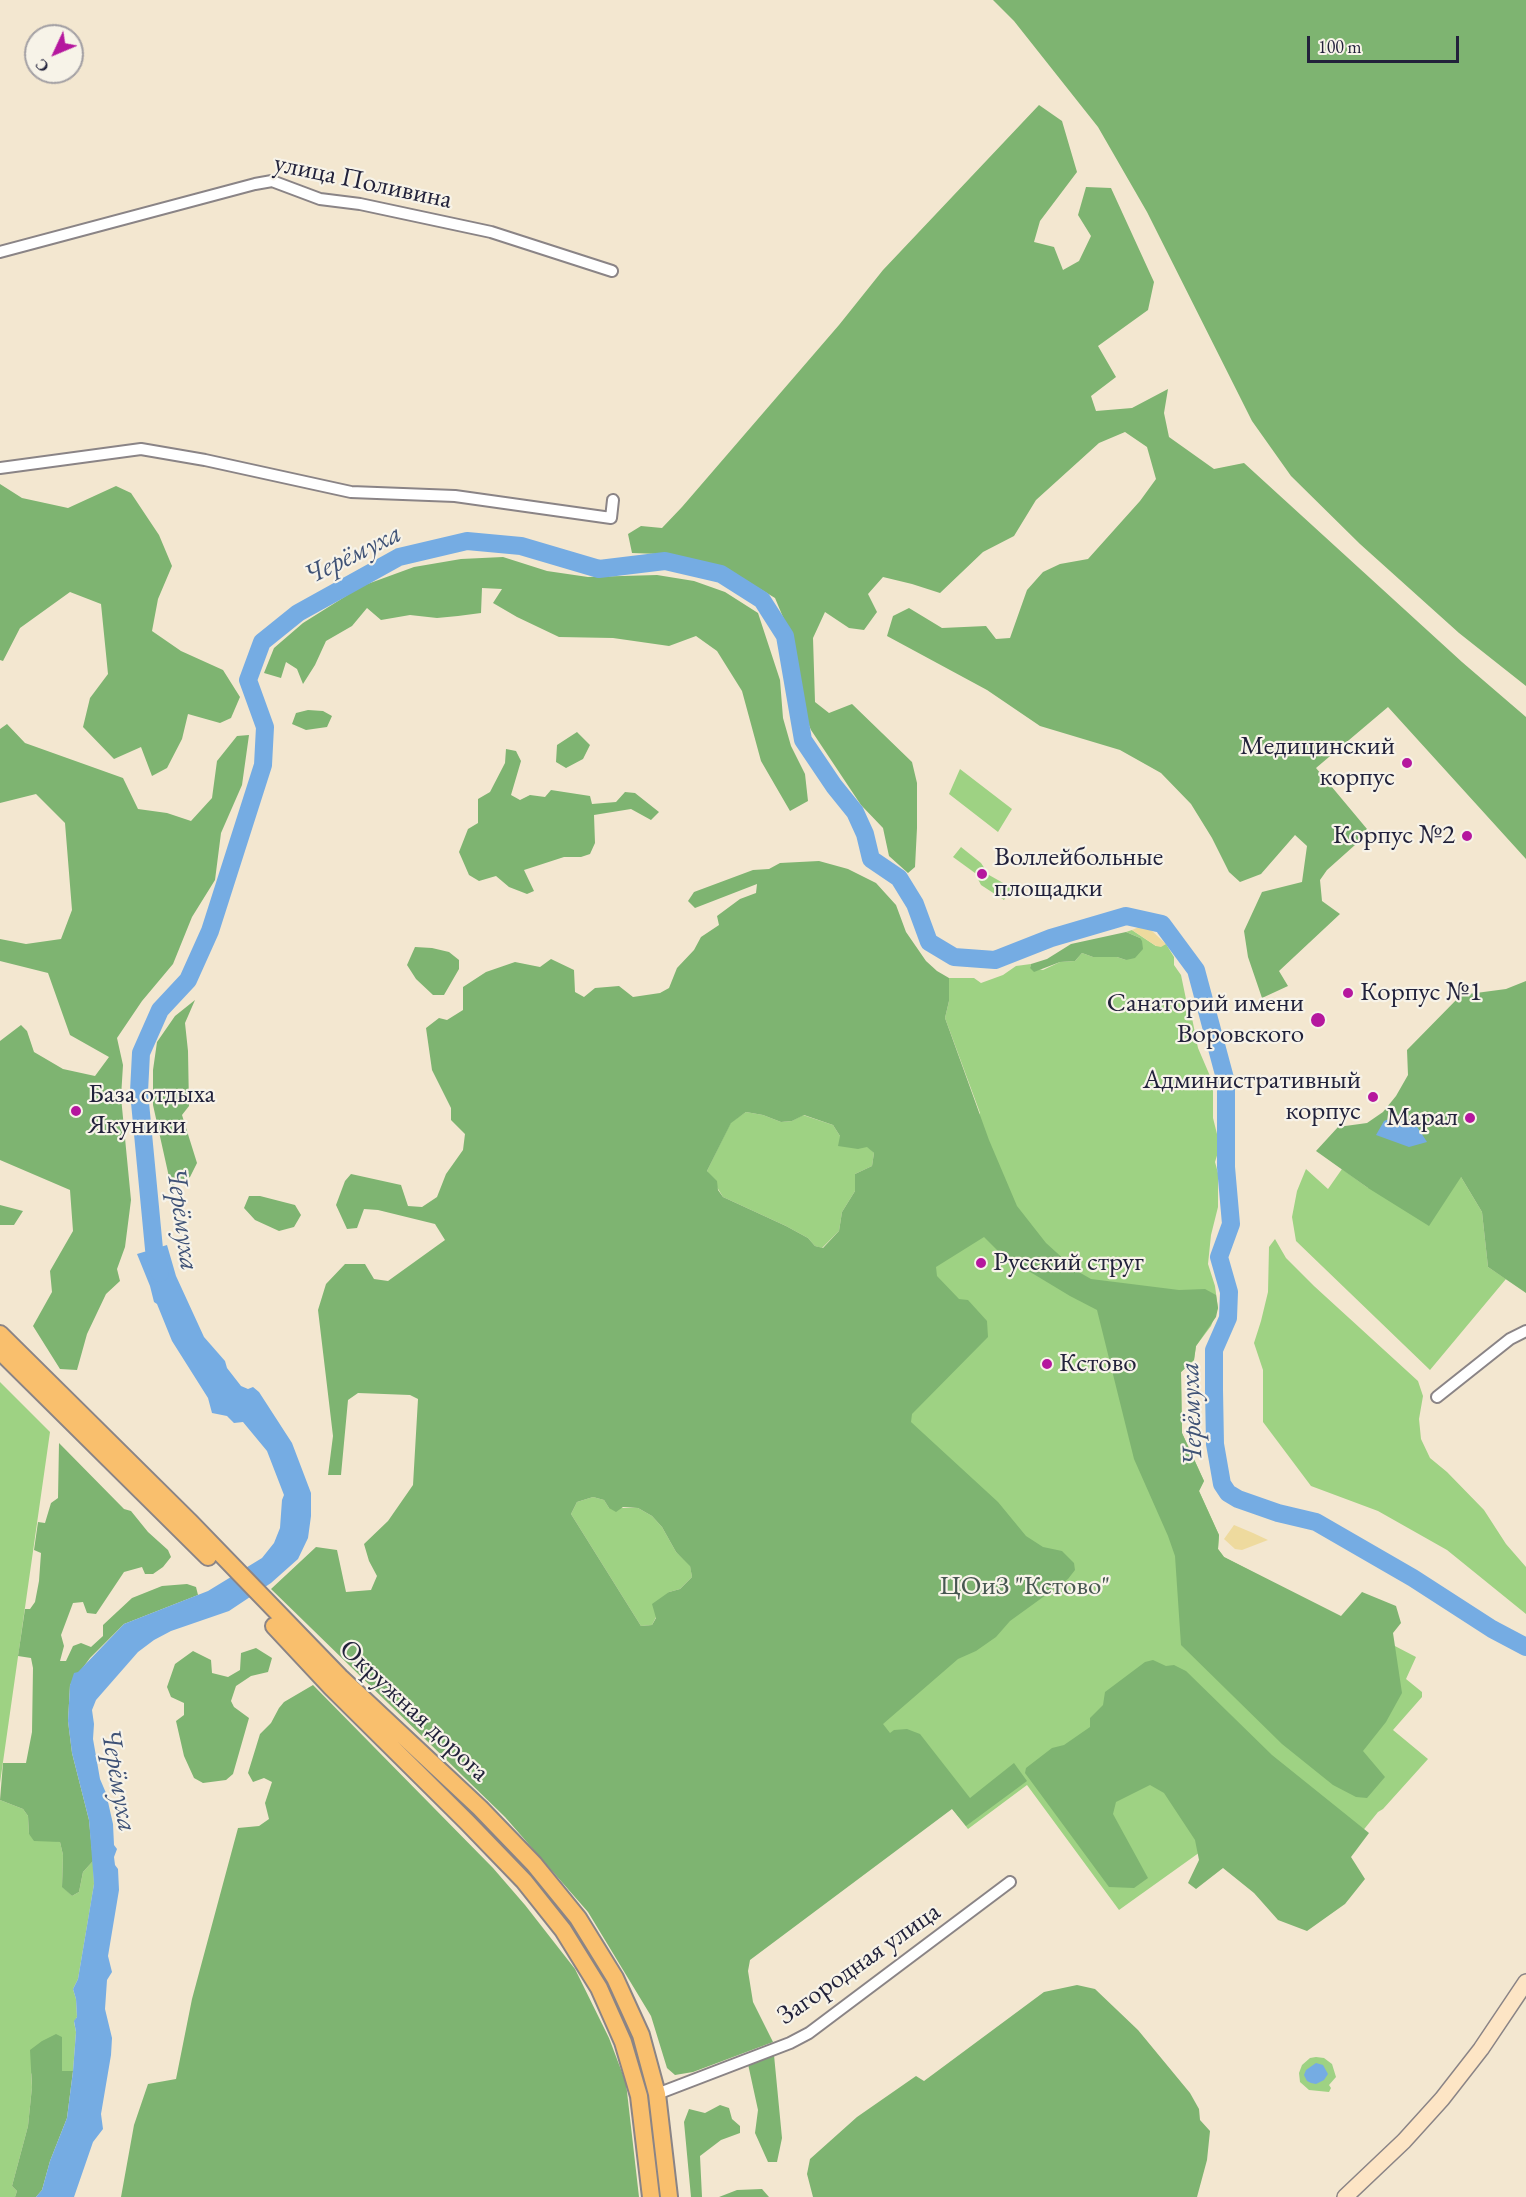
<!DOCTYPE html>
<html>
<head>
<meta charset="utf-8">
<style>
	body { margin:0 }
	#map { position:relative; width:1526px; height:2197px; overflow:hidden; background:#f3e7d0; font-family:"EB Garamond",serif }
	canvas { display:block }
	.north { position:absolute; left:24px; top:24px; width:60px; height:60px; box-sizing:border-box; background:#f7f3e8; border:2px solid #a29fa3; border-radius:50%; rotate:226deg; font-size:16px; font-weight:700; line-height:24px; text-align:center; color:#22223b }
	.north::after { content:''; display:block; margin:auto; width:21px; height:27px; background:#b5179e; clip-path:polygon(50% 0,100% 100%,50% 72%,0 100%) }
	.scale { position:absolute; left:1307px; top:36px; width:152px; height:27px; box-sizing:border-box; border:3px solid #22223b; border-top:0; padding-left:8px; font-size:18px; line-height:21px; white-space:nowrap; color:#22223b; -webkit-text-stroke:4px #f7f3e8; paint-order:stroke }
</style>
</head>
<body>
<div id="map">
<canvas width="1526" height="2197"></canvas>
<div class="north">С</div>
<div class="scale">100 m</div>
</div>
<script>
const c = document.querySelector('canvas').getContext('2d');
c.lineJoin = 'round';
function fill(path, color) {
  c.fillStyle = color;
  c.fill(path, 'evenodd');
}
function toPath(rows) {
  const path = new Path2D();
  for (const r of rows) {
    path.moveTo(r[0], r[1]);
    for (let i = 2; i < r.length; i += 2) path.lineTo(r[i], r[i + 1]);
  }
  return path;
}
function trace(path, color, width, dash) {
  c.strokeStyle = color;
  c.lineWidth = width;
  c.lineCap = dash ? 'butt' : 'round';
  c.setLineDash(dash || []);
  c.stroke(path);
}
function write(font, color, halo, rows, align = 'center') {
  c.font = font + ' "EB Garamond",serif';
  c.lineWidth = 4.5;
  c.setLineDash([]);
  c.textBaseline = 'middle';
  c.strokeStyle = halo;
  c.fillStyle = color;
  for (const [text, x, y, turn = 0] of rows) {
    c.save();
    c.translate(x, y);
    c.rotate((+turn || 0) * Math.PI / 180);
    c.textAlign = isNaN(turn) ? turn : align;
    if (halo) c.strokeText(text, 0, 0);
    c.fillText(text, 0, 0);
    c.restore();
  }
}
fill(toPath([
	[960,769,1012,809,998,832,949,794],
	[961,847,981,863,989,875,1012,888,1004,900,981,885,975,873,953,857],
	[1132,930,1156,946,1166,944,1174,957,1174,965,1181,975,1187,1004,1190,1008,1198,1048,1213,1083,1213,1118,1220,1146,1215,1162,1218,1173,1218,1207,1211,1235,1208,1264,1215,1286,1218,1308,1211,1326,1196,1346,1194,1360,1181,1372,1182,1433,1204,1481,1199,1491,1219,1535,1218,1549,1224,1557,1416,1657,1406,1679,1422,1692,1422,1697,1393,1730,1428,1759,1383,1809,1378,1812,1361,1833,1298,1782,1119,1910,1027,1785,968,1829,950,1806,844,1717,828,1503,980,1113,945,1018,949,1001,949,978,974,978,981,983,1003,975,1016,966,1031,964,1030,968,1043,970,1060,962,1075,961,1082,953,1093,957,1117,957,1126,960,1140,938,1126,932],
	[746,1112,763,1115,781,1122,792,1121,803,1115,833,1125,840,1136,868,1146,874,1153,872,1166,855,1174,855,1191,842,1212,839,1231,822,1248,815,1246,808,1238,786,1226,723,1197,707,1171,731,1122],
	[1306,1169,1328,1189,1342,1169,1368,1188,1461,1177,1482,1212,1488,1267,1506,1279,1430,1370,1296,1241,1292,1217,1297,1191],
	[1275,1239,1286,1258,1314,1286,1418,1381,1423,1396,1419,1419,1421,1439,1430,1458,1447,1472,1484,1510,1506,1544,1526,1567,1526,1614,1447,1550,1378,1511,1311,1486,1263,1422,1263,1370,1254,1343,1261,1321,1268,1292,1269,1247],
	[0,1382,50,1432,0,1783],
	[593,1497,604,1500,609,1508,638,1508,652,1516,662,1527,676,1552,690,1565,692,1577,680,1589,669,1592,652,1625,641,1626,571,1514,577,1502],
	[0,1800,23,1809,28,1816,29,1834,60,1842,63,1855,62,1886,72,1896,79,1892,83,1872,93,1861,94,1884,89,1914,78,1979,73,1989,76,1999,77,2017,74,2022,76,2032,73,2071,62,2071,62,2037,31,2074,32,2087,28,2126,12,2186,17,2191,15,2197,0,2197],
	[1316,2057,1324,2058,1332,2064,1336,2077,1329,2085,1331,2088,1329,2092,1309,2090,1300,2082,1299,2073,1302,2065,1310,2058]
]), '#9ed283');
fill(toPath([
	[993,0,1526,0,1526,686,1459,633,1360,544,1291,476,1252,421,1147,212,1098,127,1014,21],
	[1039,105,1062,121,1077,172,1040,221,1034,242,1054,247,1063,270,1079,261,1091,236,1078,215,1086,187,1111,188,1154,282,1148,310,1098,346,1116,377,1091,396,1096,411,1132,408,1168,389,1164,413,1169,437,1214,469,1244,463,1462,662,1526,717,1526,859,1388,707,1316,768,1367,829,1355,845,1327,870,1320,880,1322,901,1340,914,1279,971,1288,986,1262,998,1248,957,1244,931,1262,892,1302,882,1307,846,1295,835,1261,874,1240,882,1229,872,1212,838,1191,804,1161,773,1120,750,1040,726,987,690,887,636,893,616,909,608,942,628,986,626,996,639,1010,638,1027,590,1043,572,1060,564,1088,559,1140,501,1156,479,1147,447,1125,432,1099,443,1036,500,1014,536,983,552,940,593,912,584,883,577,868,594,877,612,864,630,849,628,825,612,813,638,815,702,829,713,852,704,912,762,917,783,917,828,915,867,908,873,889,856,883,828,861,805,811,730,803,711,793,641,775,598,747,581,723,574,693,562,659,554,632,553,628,534,641,526,662,528,682,507,839,325,883,270],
	[0,484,22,498,68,508,116,486,131,493,159,535,172,566,158,599,152,631,181,651,223,670,240,697,231,718,220,723,188,714,182,739,167,768,152,776,141,747,114,759,83,727,90,698,108,674,101,604,70,592,20,628,3,661,0,660],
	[503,557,547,571,588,577,657,575,694,581,725,592,758,613,780,680,783,718,791,746,805,774,808,801,790,811,761,761,742,691,717,651,696,636,669,646,613,638,559,637,517,617,493,603,502,589,482,588,481,613,458,616,437,618,410,615,381,620,367,608,352,626,326,641,315,665,303,684,297,669,286,662,281,678,264,673,274,648,303,623,362,586,414,567,461,559],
	[308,710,323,711,332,716,327,727,306,730,292,724,296,713],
	[7,724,25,743,123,778,138,809,167,813,191,821,212,798,217,761,237,736,249,735,242,785,221,833,215,880,192,917,173,964,142,1001,117,1038,123,1065,121,1097,131,1200,125,1247,117,1269,120,1281,106,1294,87,1334,77,1370,60,1369,33,1326,52,1292,50,1271,73,1231,70,1190,0,1160,0,1041,21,1025,27,1031,34,1052,63,1069,95,1076,109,1057,70,1035,48,973,0,961,0,939,26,944,61,939,72,910,65,823,36,794,0,803,0,729],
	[577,732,590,745,583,759,566,768,556,762,557,745],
	[506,749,516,751,521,761,511,795,520,800,530,795,545,797,551,790,590,796,592,804,616,802,625,792,635,793,659,812,651,820,631,809,594,815,595,843,590,854,581,857,564,857,524,870,534,891,527,894,509,887,496,876,479,881,469,875,459,852,468,829,478,823,478,799,490,792,505,763],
	[819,861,848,869,876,883,896,905,906,932,926,961,937,971,949,978,949,1001,945,1018,989,1140,1017,1206,1046,1243,1077,1271,1091,1279,1179,1290,1205,1289,1216,1295,1218,1308,1216,1317,1196,1346,1194,1360,1181,1372,1182,1433,1204,1481,1199,1491,1219,1535,1218,1549,1224,1557,1341,1616,1362,1592,1396,1606,1401,1623,1393,1633,1402,1693,1386,1722,1363,1751,1385,1777,1367,1798,1356,1797,1333,1785,1282,1744,1181,1645,1175,1556,1168,1536,1134,1459,1097,1310,1070,1296,1002,1255,984,1237,936,1267,937,1276,959,1299,968,1300,987,1321,988,1337,912,1414,911,1422,998,1502,1026,1536,1043,1547,1062,1551,1074,1563,1075,1570,1068,1579,1010,1621,996,1637,976,1651,958,1659,883,1724,890,1733,894,1730,907,1729,920,1734,970,1798,1014,1763,1027,1781,966,1826,952,1809,750,1960,748,1971,753,2002,773,2042,693,2072,675,2075,667,2068,651,2016,588,1912,505,1817,271,1589,316,1547,337,1550,346,1592,371,1590,377,1576,369,1561,364,1544,388,1521,413,1485,418,1399,410,1395,358,1393,348,1400,341,1475,328,1475,333,1436,318,1310,326,1284,345,1264,365,1264,374,1279,388,1281,445,1240,435,1224,378,1210,364,1209,357,1228,347,1229,336,1205,345,1181,351,1174,401,1185,408,1206,422,1207,437,1197,446,1174,463,1150,465,1134,451,1120,451,1108,432,1070,426,1028,439,1018,447,1020,463,1010,463,987,486,972,515,962,540,967,551,959,574,970,575,992,584,997,595,988,619,986,633,997,660,993,669,988,677,968,694,950,701,937,719,925,717,916,740,899,756,893,757,884,695,908,688,901,694,892,753,870,769,869,780,863],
	[746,1112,763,1115,781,1122,792,1121,804,1115,833,1125,840,1136,838,1146,858,1149,867,1147,874,1153,872,1166,855,1174,855,1191,842,1212,839,1231,823,1248,815,1246,808,1238,786,1226,723,1197,718,1190,717,1181,707,1171,731,1123],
	[593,1497,604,1500,609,1508,616,1512,623,1507,638,1508,652,1516,662,1527,676,1552,690,1566,692,1577,680,1589,669,1592,652,1604,656,1618,652,1625,641,1626,571,1514,577,1502],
	[1126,932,1140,938,1142,941,1143,949,1135,958,1126,960,1117,957,1093,957,1082,953,1075,961,1060,962,1034,972,1030,968,1031,964,1047,959,1071,944],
	[415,947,432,948,449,952,459,960,459,969,444,995,433,995,416,979,407,965],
	[1526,981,1526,1293,1488,1267,1482,1212,1461,1177,1429,1226,1368,1188,1316,1151,1338,1127,1367,1123,1383,1112,1396,1096,1408,1075,1407,1050,1461,995,1506,989],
	[195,1000,185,1023,188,1051,189,1106,182,1115,197,1163,190,1177,171,1186,153,1105,153,1070,157,1042,175,1016],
	[249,1196,260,1196,295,1205,301,1215,294,1227,279,1231,255,1220,244,1208],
	[0,1205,23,1211,14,1225,0,1225],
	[59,1443,124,1509,131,1511,148,1532,168,1550,171,1557,163,1567,153,1574,145,1574,142,1567,124,1572,96,1614,87,1613,83,1602,73,1603,61,1635,64,1646,60,1661,66,1661,73,1646,81,1643,91,1647,103,1636,103,1625,132,1598,162,1586,187,1584,196,1587,198,1595,124,1624,90,1658,70,1685,68,1721,72,1753,89,1820,93,1861,83,1872,79,1892,72,1896,62,1887,63,1855,60,1842,34,1841,29,1834,28,1816,23,1809,0,1800,3,1763,26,1763,32,1732,33,1668,31,1658,18,1656,25,1609,30,1609,35,1602,39,1581,41,1553,34,1550,38,1522,45,1523,51,1503,58,1498],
	[256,1648,272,1658,268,1672,251,1676,236,1686,231,1701,234,1707,249,1718,233,1774,226,1780,203,1783,194,1778,184,1756,176,1721,184,1715,184,1703,171,1697,167,1687,175,1664,193,1651,211,1660,212,1673,228,1677,240,1670,241,1653],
	[1153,1660,1166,1666,1174,1665,1186,1671,1272,1755,1369,1833,1351,1857,1365,1879,1345,1904,1307,1931,1278,1920,1254,1893,1223,1868,1196,1889,1188,1883,1199,1860,1195,1840,1164,1793,1150,1785,1116,1802,1113,1814,1148,1878,1134,1888,1109,1887,1025,1773,1026,1768,1052,1748,1064,1745,1090,1727,1090,1718,1103,1705,1105,1692,1145,1662],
	[313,1685,493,1868,525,1905,575,1969,609,2038,626,2083,639,2197,121,2197,134,2125,148,2084,176,2079,192,1999,238,1828,259,1826,269,1819,265,1803,272,1782,264,1778,253,1782,248,1773,260,1734,271,1723,279,1708,284,1702],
	[1077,1985,1095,1989,1138,2030,1190,2093,1199,2109,1200,2120,1210,2131,1207,2160,1197,2197,813,2197,807,2174,810,2159,857,2117,916,2076,924,2081,1044,1992],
	[56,2034,62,2037,62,2071,73,2071,67,2118,50,2161,42,2190,36,2197,15,2197,17,2191,12,2186,28,2126,32,2087,30,2050,42,2041],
	[774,2055,782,2138,777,2162,768,2162,755,2133,758,2110,748,2064],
	[720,2105,729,2108,732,2119,740,2126,740,2133,721,2140,700,2156,702,2197,691,2197,684,2122,689,2109,705,2113],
	[762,2189,769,2197,719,2197,737,2190]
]), '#7eb471');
fill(toPath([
	[1139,927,1151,930,1166,944,1161,947,1156,946,1132,930],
	[1234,1525,1253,1533,1268,1540,1242,1550,1235,1549,1224,1539]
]), '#eeda9e');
fill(toPath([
	[1398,1115,1416,1125,1427,1142,1409,1147,1376,1135,1384,1121],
	[167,1245,176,1276,204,1337,225,1361,227,1368,241,1386,248,1389,253,1387,259,1392,292,1443,311,1493,311,1516,308,1538,298,1559,271,1583,229,1611,171,1631,154,1640,138,1652,96,1700,92,1710,94,1724,93,1739,100,1779,106,1793,113,1824,114,1845,117,1849,114,1857,115,1865,118,1869,119,1890,108,1956,112,1972,107,1980,105,2009,112,2038,111,2055,101,2114,103,2129,93,2142,74,2197,36,2197,42,2190,50,2161,67,2118,73,2071,76,2032,74,2021,77,2017,76,1999,73,1989,78,1979,94,1884,89,1820,72,1753,68,1721,70,1685,74,1673,78,1672,124,1624,208,1591,262,1558,274,1543,280,1528,282,1500,284,1495,267,1451,243,1422,234,1423,227,1416,212,1413,208,1398,172,1341,157,1304,154,1302,150,1286,137,1254],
	[1316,2063,1323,2065,1328,2074,1324,2080,1316,2084,1311,2083,1307,2081,1304,2075,1306,2070]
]), '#75ace3');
trace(toPath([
	[160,1273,154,1249,139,1092,141,1053,160,1010,188,980,210,931,263,765,265,727,248,680,262,642,298,613,399,557,467,541,521,546,599,569,665,561,721,574,762,600,785,636,803,740,834,786,855,812,865,834,871,859,899,878,915,904,929,942,954,957,995,960,1051,938,1126,916,1162,924,1196,970,1226,1082,1226,1167,1231,1224,1219,1257,1229,1292,1228,1318,1214,1350,1214,1390,1215,1444,1222,1484,1228,1493,1238,1499,1278,1513,1316,1522,1413,1578,1492,1629,1526,1647]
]), '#75ace3', 18);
const street = toPath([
	[0,252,255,184,272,181,320,199,360,204,491,232,612,271],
	[0,468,141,449,205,460,351,492,455,496,611,518,613,500],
	[1437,1397,1510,1339,1526,1331],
	[657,2094,790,2043,809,2033,1010,1882]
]);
const secondary = toPath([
	[1345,2197,1404,2141,1442,2099,1481,2049,1526,1982]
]);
const primary = toPath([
	[0,1334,191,1523,340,1677,480,1808,534,1864,578,1918,615,1978,641,2035,657,2094,669,2197],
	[0,1351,208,1557],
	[274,1626,331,1687,467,1822,524,1881,563,1930,599,1988,623,2042,639,2096,651,2197]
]);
trace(street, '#8a8486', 14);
trace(secondary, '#8a8486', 18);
trace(primary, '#8a8486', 20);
trace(street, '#fff', 10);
trace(secondary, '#fde5c5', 15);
trace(primary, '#f9bf6d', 16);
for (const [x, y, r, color] of [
	[1407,763,6,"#b5179e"],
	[1467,836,6,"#b5179e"],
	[982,874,6,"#b5179e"],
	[1348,993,6,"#b5179e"],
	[1318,1020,8,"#b5179e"],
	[1373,1097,6,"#b5179e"],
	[76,1111,6,"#b5179e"],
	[1470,1118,6,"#b5179e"],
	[981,1263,6,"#b5179e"],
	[1047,1364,6,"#b5179e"]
]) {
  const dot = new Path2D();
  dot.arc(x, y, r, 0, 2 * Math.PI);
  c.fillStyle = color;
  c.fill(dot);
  trace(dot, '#f7f3e8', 2);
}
write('27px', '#22223b', '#f7f3e8', [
	["улица Поливина",363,182,12],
	["Окружная дорога",414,1711,43],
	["Загородная улица",859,1964,-35]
]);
write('27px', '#22223b', '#f7f3e8', [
	["Медицинский",1395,747],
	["корпус",1395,778],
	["Корпус №2",1455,836],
	["Воллейбольные",994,858,"left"],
	["площадки",994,889,"left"],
	["Корпус №1",1360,993,"left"],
	["Санаторий имени",1304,1004],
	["Воровского",1304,1035],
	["Административный",1361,1081],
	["корпус",1361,1112],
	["База отдыха",88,1095,"left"],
	["Якуники",88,1126,"left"],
	["Марал",1458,1118],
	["Русский струг",993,1263,"left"],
	["Кстово",1059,1364,"left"]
], 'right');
write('27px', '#475751', '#f7f3e8', [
	["ЦОиЗ \"Кстово\"",1025,1587]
]);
write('italic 28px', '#3f5276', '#f7f3e8', [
	["Черёмуха",353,555,-26],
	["Черёмуха",182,1219,82],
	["Черёмуха",1192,1414,-92],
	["Черёмуха",118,1780,80]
]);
</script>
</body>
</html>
